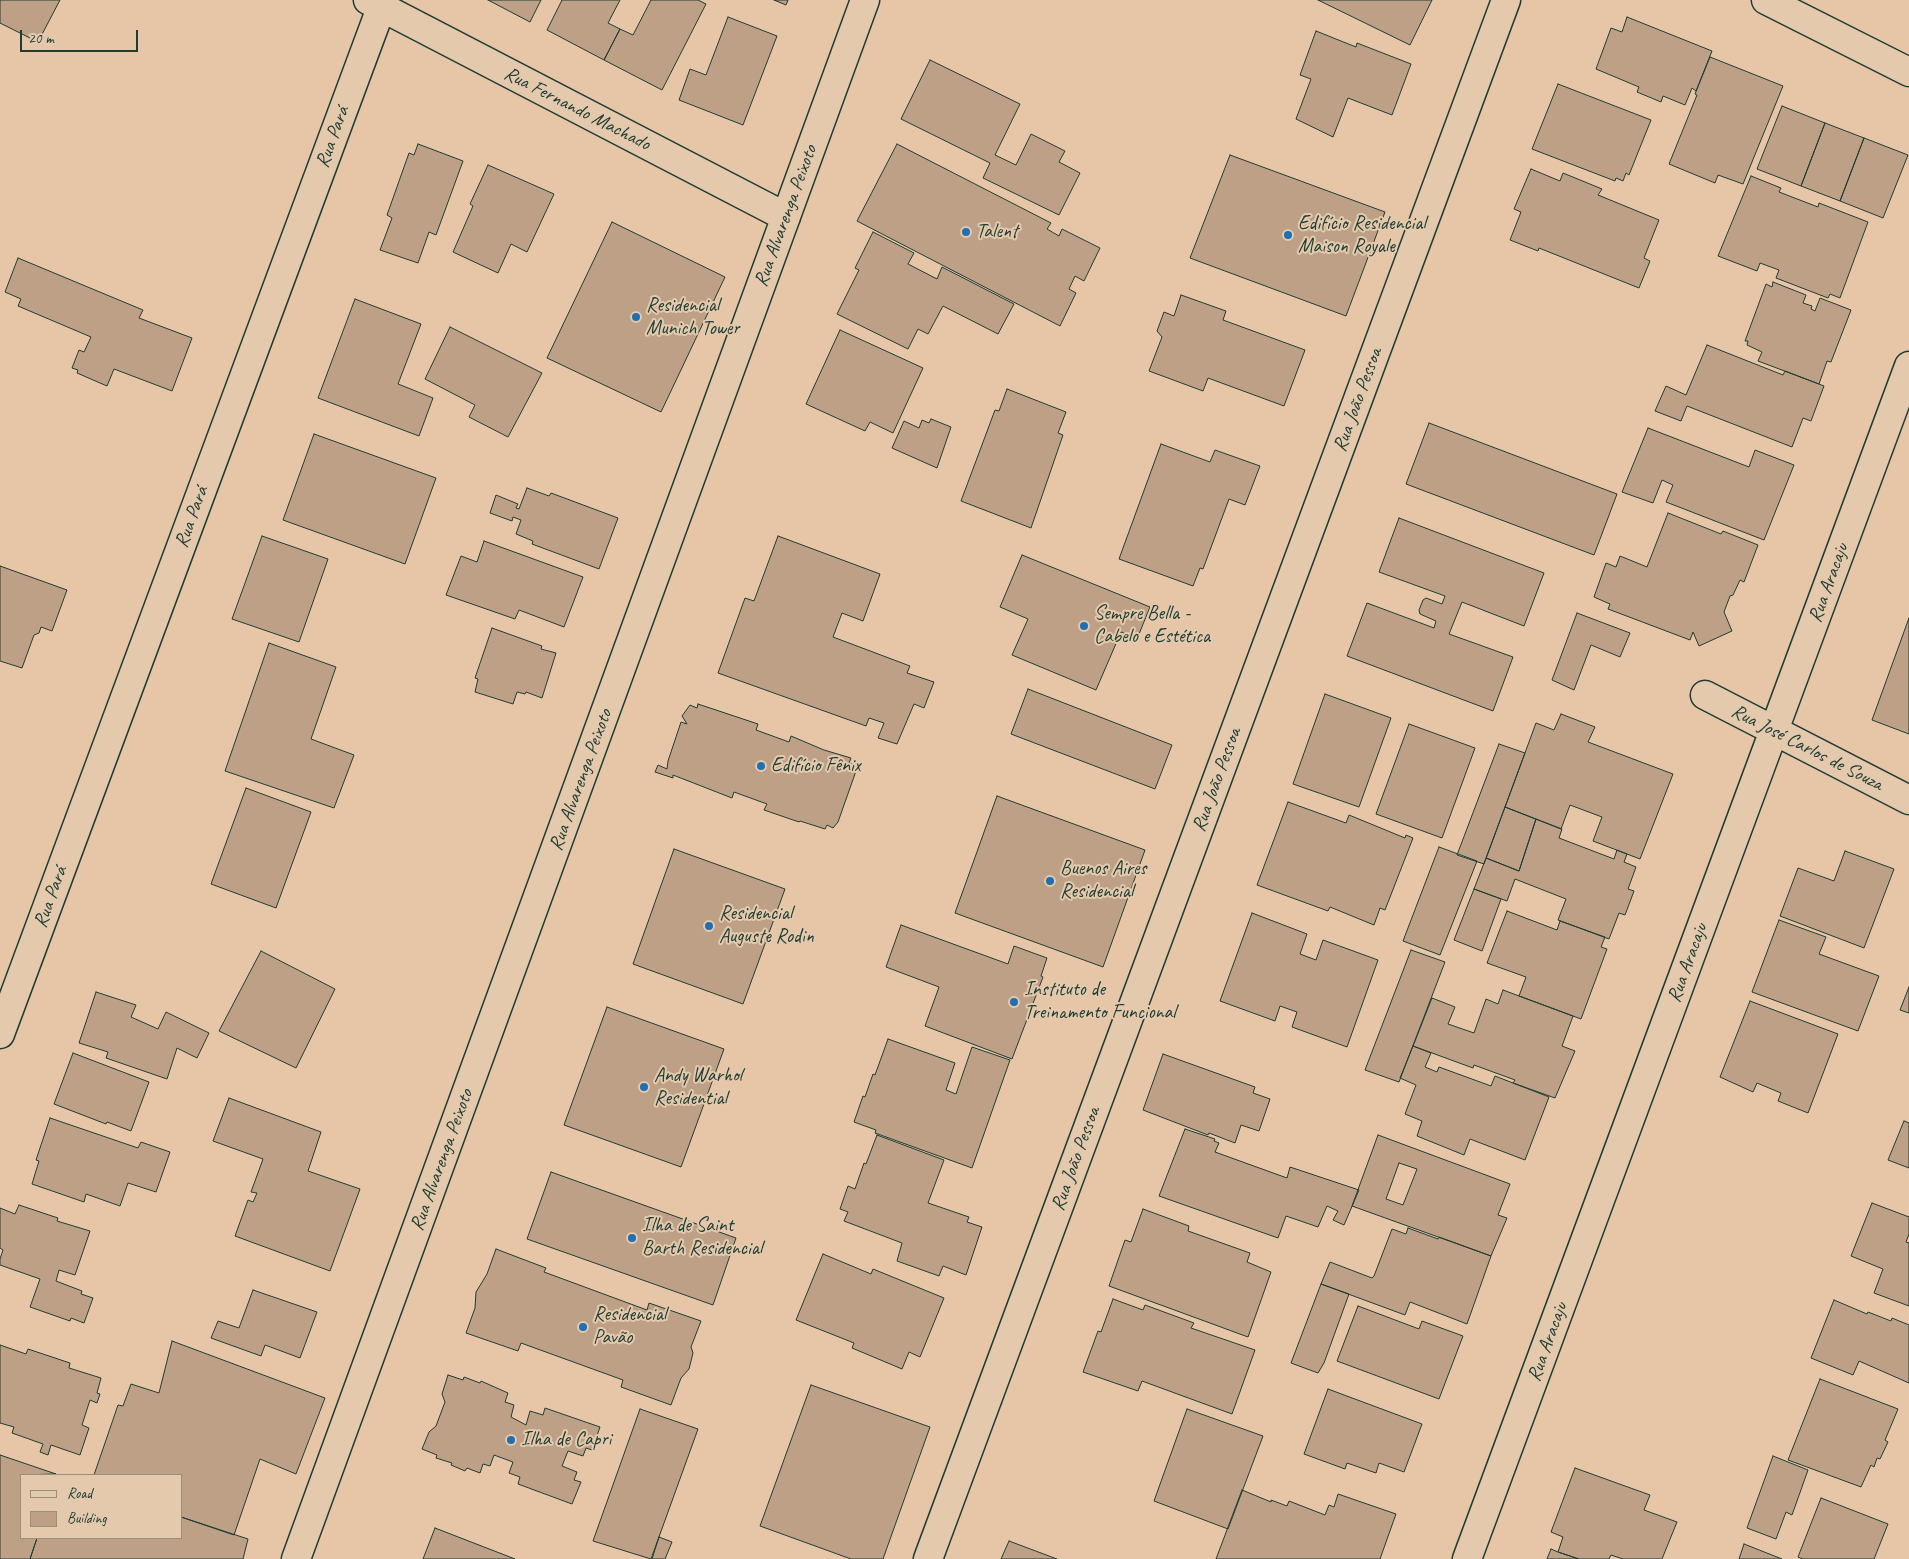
<!DOCTYPE html>
<html>
<head>
<meta charset="utf-8">
<style>
	body { margin:0 }
	#map { position:relative; width:1909px; height:1559px; overflow:hidden; background:#e7c6a8; font-family:Caveat,sans-serif }
	canvas { display:block }
	.legend { position:absolute; left:20px; top:1474px; width:162px; height:65px; box-sizing:border-box; background:#e4c9ac; border:1px solid #95917c; margin:0; padding:6px 9px; list-style:none; font-size:15px; color:#1f3d34 }
	.legend li { display:flex; align-items:center; gap:10px; height:25px }
	.legend b { width:25px; border:1px solid #95917c }
	.scale { position:absolute; left:20px; top:30px; width:118px; height:22px; box-sizing:border-box; border:2px solid #1f3d34; border-top:0; padding-left:6px; font-size:15px; line-height:18px; white-space:nowrap; color:#1f3d34; -webkit-text-stroke:4px #e4c9ac; paint-order:stroke }
</style>
</head>
<body>
<div id="map">
<canvas width="1909" height="1559"></canvas>
<ul class="legend">
<li><b style="height:6px;background:#e4c9ac"></b>Road</li>
<li><b style="height:14px;background:#bda085"></b>Building</li>
</ul>
<div class="scale">20 m</div>
</div>
<script>
const c = document.querySelector('canvas').getContext('2d');
c.lineJoin = 'round';
function fill(path, color) {
  c.fillStyle = color;
  c.fill(path, 'evenodd');
}
function toPath(rows) {
  const path = new Path2D();
  for (const r of rows) {
    path.moveTo(r[0], r[1]);
    for (let i = 2; i < r.length; i += 2) path.lineTo(r[i], r[i + 1]);
  }
  return path;
}
function trace(path, color, width, dash) {
  c.strokeStyle = color;
  c.lineWidth = width;
  c.lineCap = dash ? 'butt' : 'round';
  c.setLineDash(dash || []);
  c.stroke(path);
}
function write(font, color, halo, rows, align = 'center') {
  c.font = font + ' Caveat,sans-serif';
  c.lineWidth = 4;
  c.setLineDash([]);
  c.textBaseline = 'middle';
  c.strokeStyle = halo;
  c.fillStyle = color;
  for (const [text, x, y, turn = 0] of rows) {
    c.save();
    c.translate(x, y);
    c.rotate((+turn || 0) * Math.PI / 180);
    c.textAlign = isNaN(turn) ? turn : align;
    if (halo) c.strokeText(text, 0, 0);
    c.fillText(text, 0, 0);
    c.restore();
  }
}
const building = toPath([
	[0,0,60,0,38,42,0,23,0,0],
	[488,0,541,0,530,22,488,0],
	[562,0,620,0,608,23,620,29,604,60,547,30,562,0],
	[651,0,698,0,706,4,662,90,604,60,620,29,633,35,651,0],
	[774,0,788,0,786,5,774,0],
	[1318,0,1432,0,1410,45,1318,0],
	[728,17,777,36,743,125,679,100,690,69,706,75,728,17],
	[1627,17,1712,51,1696,91,1692,88,1685,105,1663,96,1661,102,1637,92,1639,87,1596,69,1611,28,1622,32,1627,17],
	[1316,31,1356,47,1357,43,1411,64,1392,115,1348,98,1333,137,1296,119,1311,79,1300,75,1316,31],
	[1710,57,1783,86,1743,184,1718,175,1715,183,1669,164,1697,95,1695,94,1710,57],
	[930,60,1020,104,995,155,1016,165,1031,134,1065,151,1059,162,1080,173,1059,215,983,178,990,163,901,119,930,60],
	[1558,84,1651,120,1629,175,1626,173,1623,181,1616,178,1615,181,1532,149,1558,84],
	[1782,106,1825,123,1801,186,1757,169,1782,106],
	[1825,123,1864,138,1840,201,1801,186,1825,123],
	[1864,138,1908,155,1883,218,1840,201,1864,138],
	[418,144,463,161,436,235,429,232,418,263,380,250,392,218,387,215,409,153,414,155,418,144],
	[897,144,1051,223,1047,229,1059,236,1062,229,1100,248,1084,281,1075,276,1069,289,1076,293,1060,326,857,221,897,144],
	[1230,155,1385,212,1346,316,1190,258,1230,155],
	[488,165,554,194,527,252,511,244,498,273,453,252,473,206,470,204,488,165],
	[1531,169,1560,181,1563,173,1602,189,1598,195,1659,220,1644,258,1650,261,1639,288,1539,248,1538,251,1510,240,1521,212,1514,209,1531,169],
	[1751,176,1781,188,1779,192,1818,207,1819,203,1868,222,1840,298,1830,294,1828,298,1776,278,1779,270,1760,263,1757,271,1718,256,1751,176],
	[612,222,725,277,661,412,547,358,612,222],
	[873,232,914,253,908,264,937,279,942,267,1014,304,998,334,943,306,928,334,918,329,908,349,837,314,859,270,855,268,873,232],
	[18,258,143,310,139,318,192,338,172,391,114,369,107,386,77,373,78,370,72,368,79,350,84,352,91,337,18,306,21,299,5,292,18,258],
	[1773,282,1806,295,1803,303,1812,306,1811,309,1815,311,1820,298,1851,310,1831,362,1827,361,1819,384,1758,361,1762,352,1747,345,1748,341,1745,341,1766,284,1772,287,1773,282],
	[1181,295,1226,311,1223,320,1305,350,1284,406,1208,378,1203,391,1149,371,1162,337,1157,331,1164,312,1174,316,1181,295],
	[355,299,421,324,398,384,433,398,419,436,318,398,355,299],
	[450,327,542,373,508,437,469,417,475,405,425,379,450,327],
	[840,330,923,368,893,433,870,422,865,431,806,404,840,330],
	[1707,345,1783,375,1785,371,1824,386,1811,421,1803,418,1792,447,1687,406,1681,421,1655,411,1666,386,1686,395,1707,345],
	[1007,389,1066,412,1058,433,1063,435,1031,528,961,501,995,410,999,411,1007,389],
	[931,419,951,427,937,468,892,448,904,421,919,428,922,420,929,423,931,419],
	[1429,423,1617,494,1594,555,1406,484,1429,423],
	[1648,428,1749,467,1755,450,1794,465,1764,540,1666,502,1673,485,1662,480,1653,503,1622,492,1648,428],
	[314,434,436,478,405,564,283,520,314,434],
	[1161,444,1210,462,1215,450,1260,466,1245,505,1229,499,1203,569,1200,568,1193,586,1119,559,1161,444],
	[527,488,549,496,551,493,618,518,599,569,532,544,533,541,516,534,521,520,513,517,512,521,490,513,496,495,518,504,516,508,519,509,527,488],
	[1668,513,1721,534,1723,531,1758,545,1744,582,1740,580,1733,595,1730,596,1724,612,1732,631,1699,646,1693,632,1690,640,1608,609,1610,604,1594,597,1606,563,1616,567,1620,556,1647,567,1668,513],
	[1399,518,1544,573,1524,626,1462,602,1449,634,1513,657,1493,711,1347,656,1367,603,1434,628,1436,621,1420,614,1419,610,1423,600,1426,598,1442,604,1445,596,1379,572,1399,518],
	[262,536,328,559,299,642,232,619,262,536],
	[778,536,880,574,863,621,842,613,833,637,910,666,907,673,934,682,924,708,914,704,897,744,878,738,884,723,869,718,866,726,718,673,745,598,754,601,778,536],
	[484,541,583,577,564,627,519,610,515,619,446,595,461,556,477,562,484,541],
	[1022,555,1150,607,1137,639,1121,632,1096,690,1012,655,1028,619,1000,607,1022,555],
	[0,566,67,590,52,631,41,627,39,633,34,635,22,668,0,661,0,566],
	[1577,613,1630,633,1620,657,1591,645,1574,690,1552,680,1577,613],
	[1909,618,1909,734,1872,720,1909,618],
	[492,628,542,646,541,649,556,653,542,698,526,692,525,694,517,692,513,704,475,692,478,679,475,678,492,628],
	[269,643,336,667,311,739,354,755,334,808,225,771,269,643],
	[1028,689,1172,745,1155,789,1011,734,1028,689],
	[1325,694,1391,718,1359,807,1293,784,1325,694],
	[698,704,758,724,756,730,789,742,791,736,824,750,851,758,849,763,855,765,856,771,838,822,833,828,827,825,825,829,800,821,799,822,764,810,767,804,734,792,732,798,673,775,673,778,655,772,658,765,667,769,668,761,681,722,687,724,682,716,690,705,697,708,698,704],
	[1561,714,1595,727,1588,742,1673,774,1640,859,1593,841,1602,817,1570,805,1561,829,1505,807,1536,723,1554,730,1561,714],
	[1409,724,1475,748,1442,838,1376,814,1409,724],
	[1499,744,1525,753,1484,864,1457,855,1499,744],
	[246,788,311,812,276,908,211,884,246,788],
	[997,796,1145,850,1103,967,955,913,997,796],
	[1288,802,1346,823,1349,815,1405,838,1406,835,1413,838,1385,910,1380,908,1374,925,1330,907,1328,911,1257,885,1288,802],
	[1505,807,1536,819,1519,871,1486,858,1505,807],
	[1536,819,1562,829,1559,838,1614,859,1617,850,1627,854,1624,862,1636,867,1628,889,1634,891,1625,915,1619,913,1609,939,1558,920,1566,899,1515,879,1507,901,1474,889,1486,858,1519,871,1536,819],
	[1439,847,1477,861,1440,955,1403,941,1439,847],
	[674,849,785,889,743,1004,633,964,674,849],
	[1845,851,1894,869,1864,948,1780,916,1798,868,1834,881,1845,851],
	[1474,889,1501,899,1482,951,1454,940,1474,889],
	[1507,911,1557,930,1560,921,1605,937,1601,947,1607,949,1581,1019,1519,996,1526,977,1487,963,1507,911],
	[1252,913,1307,934,1300,954,1316,960,1323,940,1378,960,1347,1047,1292,1027,1297,1012,1280,1006,1275,1021,1220,1001,1252,913],
	[1779,920,1826,937,1819,954,1879,976,1858,1031,1752,992,1779,920],
	[901,925,1008,964,1014,946,1047,958,1041,976,1043,977,1012,1059,925,1026,939,987,886,967,901,925],
	[1411,950,1445,962,1399,1082,1365,1070,1411,950],
	[261,951,335,989,296,1068,219,1031,261,951],
	[1909,987,1909,1013,1900,1010,1909,987],
	[1503,990,1573,1016,1562,1046,1575,1051,1555,1098,1513,1083,1515,1080,1474,1065,1473,1068,1413,1046,1432,998,1455,1007,1448,1024,1474,1033,1486,999,1498,1004,1503,990],
	[96,992,136,1005,131,1017,158,1029,166,1012,209,1033,197,1058,177,1048,167,1079,106,1058,108,1052,79,1043,96,992],
	[1750,1001,1838,1034,1808,1113,1778,1101,1781,1093,1757,1083,1753,1092,1720,1077,1750,1001],
	[607,1007,724,1049,681,1167,564,1125,607,1007],
	[888,1039,955,1063,946,1090,956,1094,972,1047,1010,1060,972,1168,875,1133,876,1130,854,1122,863,1096,865,1097,873,1074,875,1075,888,1039],
	[1413,1046,1431,1053,1425,1067,1437,1072,1439,1067,1491,1086,1495,1076,1549,1097,1525,1160,1470,1139,1464,1155,1417,1136,1422,1121,1405,1114,1416,1085,1400,1078,1413,1046],
	[73,1053,149,1082,131,1131,107,1122,106,1124,54,1104,73,1053],
	[1163,1054,1255,1087,1253,1093,1270,1099,1259,1131,1241,1125,1235,1143,1209,1133,1208,1135,1143,1110,1163,1054],
	[229,1098,321,1132,308,1171,360,1189,330,1271,235,1236,248,1200,253,1202,257,1193,251,1192,263,1159,213,1141,229,1098],
	[50,1118,138,1148,141,1142,170,1152,156,1192,128,1183,120,1206,86,1194,84,1202,32,1184,39,1161,36,1160,50,1118],
	[1904,1121,1909,1123,1909,1168,1888,1160,1904,1121],
	[1185,1129,1215,1139,1214,1141,1219,1143,1215,1152,1287,1178,1290,1167,1359,1190,1344,1225,1333,1220,1338,1211,1327,1206,1318,1227,1286,1216,1278,1238,1159,1196,1185,1129],
	[877,1135,944,1160,928,1203,969,1217,967,1222,982,1227,966,1275,943,1266,939,1276,897,1261,902,1243,844,1221,848,1212,840,1209,848,1186,855,1189,864,1163,866,1164,877,1135],
	[1378,1135,1510,1184,1498,1215,1507,1218,1491,1256,1352,1206,1378,1135],
	[1399,1163,1417,1169,1403,1205,1386,1199,1399,1163],
	[551,1172,736,1238,713,1305,527,1239,551,1172],
	[1872,1203,1909,1217,1909,1234,1906,1242,1909,1243,1909,1306,1874,1293,1883,1269,1851,1256,1872,1203],
	[19,1205,58,1218,57,1221,90,1231,75,1275,59,1270,56,1281,82,1291,81,1294,93,1298,84,1323,71,1318,70,1321,30,1307,40,1279,0,1265,0,1259,3,1250,0,1248,0,1208,15,1214,19,1205],
	[1143,1209,1189,1226,1188,1231,1250,1253,1247,1262,1271,1272,1248,1337,1109,1286,1125,1240,1131,1242,1143,1209],
	[1408,1228,1438,1239,1439,1237,1491,1256,1467,1324,1410,1302,1405,1315,1321,1284,1330,1262,1372,1278,1374,1276,1392,1229,1406,1234,1408,1228],
	[496,1249,546,1268,544,1272,647,1310,649,1303,701,1321,691,1347,693,1353,689,1369,681,1378,671,1405,621,1387,623,1380,521,1343,518,1351,466,1333,475,1308,476,1292,487,1274,496,1249],
	[823,1254,871,1274,873,1269,944,1298,920,1357,909,1352,902,1369,852,1348,854,1343,796,1320,823,1254],
	[1321,1284,1349,1294,1324,1363,1318,1373,1291,1363,1321,1284],
	[253,1290,317,1312,300,1358,265,1345,261,1356,211,1338,218,1321,239,1328,253,1290],
	[1113,1299,1143,1310,1145,1305,1194,1323,1191,1328,1255,1350,1232,1414,1142,1381,1138,1391,1083,1372,1098,1331,1101,1332,1113,1299],
	[1834,1300,1867,1314,1868,1312,1891,1321,1892,1318,1909,1325,1909,1383,1859,1361,1853,1375,1811,1358,1834,1300],
	[1358,1306,1419,1329,1422,1321,1463,1336,1439,1399,1337,1361,1358,1306],
	[172,1341,325,1398,296,1474,260,1459,234,1535,181,1517,181,1475,94,1475,118,1405,123,1406,131,1384,159,1393,172,1341],
	[0,1345,26,1354,28,1349,70,1363,69,1368,101,1378,97,1393,100,1394,97,1403,90,1400,82,1425,89,1428,80,1455,51,1445,48,1455,40,1452,43,1444,12,1433,14,1427,0,1423,0,1345],
	[448,1375,463,1380,464,1377,480,1383,481,1381,508,1393,505,1402,514,1405,511,1417,526,1425,530,1411,543,1415,545,1408,600,1427,592,1450,586,1448,583,1456,568,1451,562,1466,577,1472,574,1480,581,1482,572,1504,518,1484,520,1477,509,1473,513,1462,494,1455,490,1466,483,1464,480,1473,467,1468,465,1471,451,1465,452,1463,436,1458,437,1455,422,1449,429,1432,436,1426,445,1402,442,1394,448,1375],
	[1820,1379,1898,1409,1885,1440,1888,1442,1880,1459,1877,1458,1874,1467,1871,1465,1861,1487,1788,1460,1820,1379],
	[811,1385,930,1427,883,1559,851,1559,760,1526,811,1385],
	[1328,1389,1422,1424,1404,1472,1379,1463,1376,1473,1347,1463,1345,1469,1304,1454,1328,1389],
	[640,1409,698,1429,651,1559,593,1541,640,1409],
	[1187,1409,1263,1436,1228,1529,1154,1501,1187,1409],
	[0,1455,56,1474,21,1475,21,1538,37,1538,30,1559,0,1559,0,1455],
	[1773,1456,1808,1470,1792,1515,1786,1512,1776,1539,1747,1528,1773,1456],
	[1575,1468,1650,1495,1644,1510,1677,1522,1662,1559,1623,1559,1611,1555,1609,1559,1579,1559,1558,1552,1563,1537,1551,1532,1575,1468],
	[1242,1490,1271,1502,1271,1500,1287,1506,1289,1501,1325,1515,1329,1505,1334,1507,1338,1494,1396,1514,1380,1559,1216,1559,1242,1490],
	[1821,1498,1888,1524,1874,1559,1803,1559,1798,1557,1821,1498],
	[181,1517,248,1539,243,1559,30,1559,37,1538,181,1538,181,1517],
	[435,1528,515,1559,423,1559,435,1528],
	[659,1537,672,1542,665,1559,652,1559,659,1537],
	[1009,1541,1057,1559,1001,1559,1009,1541],
	[1744,1544,1782,1559,1739,1559,1744,1544],
	[1551,1549,1558,1552,1579,1559,1547,1559,1551,1549]
]);
fill(building, '#bda085');
trace(building, '#1f3d34', 1);
const minor = toPath([
	[368,0,786,217],
	[1766,0,1909,72],
	[1705,695,1909,800],
	[0,1034,384,0],
	[296,1559,865,0],
	[928,1559,1506,0],
	[1467,1559,1909,366]
]);
trace(minor, '#1f3d34', 31);
trace(minor, '#e4c9ac', 28);
for (const [x, y, r, color] of [
	[966,232,5,"#1f6fb2"],
	[1288,235,5,"#1f6fb2"],
	[636,317,5,"#1f6fb2"],
	[1084,626,5,"#1f6fb2"],
	[761,766,5,"#1f6fb2"],
	[1050,881,5,"#1f6fb2"],
	[709,926,5,"#1f6fb2"],
	[1014,1002,5,"#1f6fb2"],
	[644,1087,5,"#1f6fb2"],
	[632,1238,5,"#1f6fb2"],
	[583,1327,5,"#1f6fb2"],
	[511,1440,5,"#1f6fb2"]
]) {
  const dot = new Path2D();
  dot.arc(x, y, r, 0, 2 * Math.PI);
  c.fillStyle = color;
  c.fill(dot);
  trace(dot, '#e4c9ac', 2);
}
write('20px', '#1f3d34', '#e4c9ac', [
	["Rua Fernando Machado",577,109,27],
	["Rua Pará",333,137,-70],
	["Rua Alvarenga Peixoto",786,216,-70],
	["Rua João Pessoa",1358,400,-70],
	["Rua Pará",192,517,-70],
	["Rua Aracaju",1829,583,-70],
	["Rua José Carlos de Souza",1807,748,27],
	["Rua Alvarenga Peixoto",581,780,-70],
	["Rua João Pessoa",1217,780,-70],
	["Rua Pará",51,897,-70],
	["Rua Aracaju",1688,963,-70],
	["Rua João Pessoa",1076,1159,-70],
	["Rua Alvarenga Peixoto",442,1160,-70],
	["Rua Aracaju",1548,1342,-70]
]);
write('20px', '#1f3d34', '#e4c9ac', [
	["Edifício Residencial",1298,224],
	["Maison Royale",1298,247],
	["Talent",976,232],
	["Residencial",646,306],
	["Munich Tower",646,329],
	["Sempre Bella -",1094,614],
	["Cabelo e Estética",1094,637],
	["Edifício Fênix",771,766],
	["Buenos Aires",1060,869],
	["Residencial",1060,892],
	["Residencial",719,914],
	["Auguste Rodin",719,937],
	["Instituto de",1024,990],
	["Treinamento Funcional",1024,1013],
	["Andy Warhol",654,1076],
	["Residential",654,1099],
	["Ilha de Saint",642,1226],
	["Barth Residencial",642,1249],
	["Residencial",593,1315],
	["Pavão",593,1338],
	["Ilha de Capri",521,1440]
], 'left');
</script>
</body>
</html>
